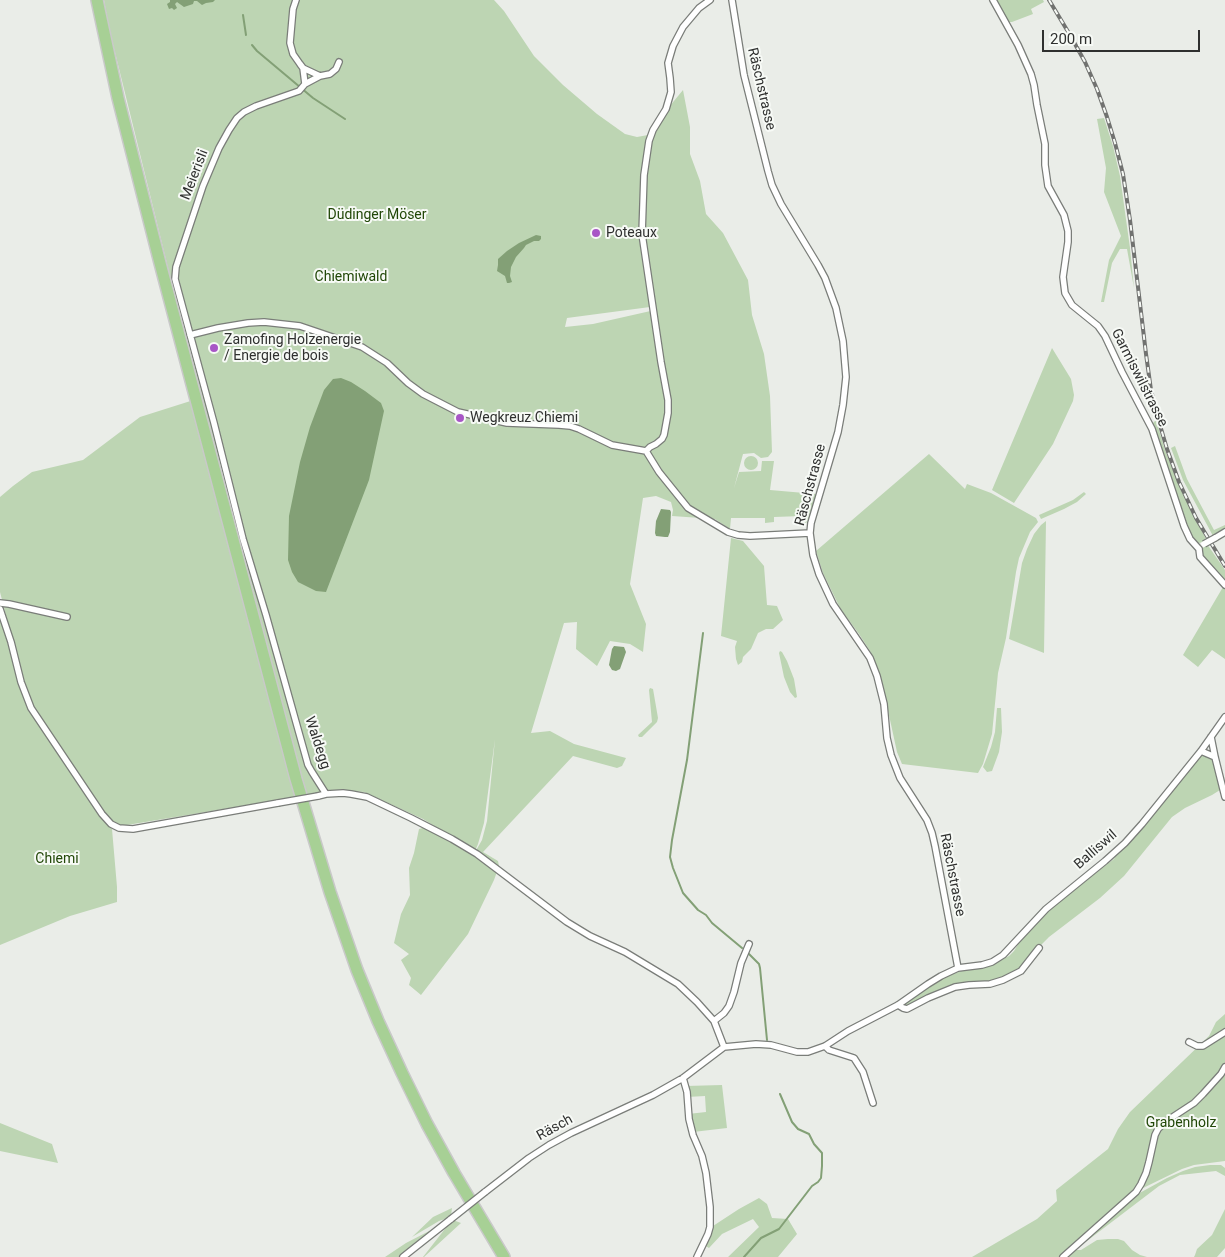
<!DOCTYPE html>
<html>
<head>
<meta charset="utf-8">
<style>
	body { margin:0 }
	#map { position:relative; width:1225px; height:1257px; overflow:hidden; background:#eaede8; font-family:Roboto,sans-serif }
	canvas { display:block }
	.scale { position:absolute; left:1042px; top:30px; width:158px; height:22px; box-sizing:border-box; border:2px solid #2f302f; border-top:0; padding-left:6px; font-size:15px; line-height:18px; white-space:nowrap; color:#2f302f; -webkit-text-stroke:4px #f7faf6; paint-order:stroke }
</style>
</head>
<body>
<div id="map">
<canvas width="1225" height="1257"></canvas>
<div class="scale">200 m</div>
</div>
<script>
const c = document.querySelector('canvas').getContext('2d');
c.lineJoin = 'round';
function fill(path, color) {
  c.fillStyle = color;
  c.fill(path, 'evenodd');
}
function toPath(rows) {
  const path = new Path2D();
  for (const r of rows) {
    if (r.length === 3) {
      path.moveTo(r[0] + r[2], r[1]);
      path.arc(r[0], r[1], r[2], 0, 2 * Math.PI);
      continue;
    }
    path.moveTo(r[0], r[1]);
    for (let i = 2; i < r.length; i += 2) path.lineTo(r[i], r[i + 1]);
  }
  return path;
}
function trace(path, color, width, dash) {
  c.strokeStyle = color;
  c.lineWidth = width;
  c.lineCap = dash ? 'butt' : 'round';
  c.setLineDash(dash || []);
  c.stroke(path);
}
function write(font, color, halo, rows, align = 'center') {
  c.font = font + ' Roboto,sans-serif';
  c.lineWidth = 4;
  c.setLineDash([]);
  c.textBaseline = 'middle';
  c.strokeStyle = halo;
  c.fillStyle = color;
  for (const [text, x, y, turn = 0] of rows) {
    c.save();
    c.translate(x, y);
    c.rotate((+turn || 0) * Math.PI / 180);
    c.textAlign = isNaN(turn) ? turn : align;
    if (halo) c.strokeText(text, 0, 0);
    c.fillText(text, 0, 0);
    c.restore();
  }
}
fill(toPath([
	[104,0,494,0,504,11,534,56,563,85,597,114,625,134,637,137,648,135,641,187,639,238,650,307,567,318,565,327,593,324,655,310,643,235,646,174,651,141,655,124,683,90,690,127,690,154,700,181,706,214,723,233,748,280,752,315,764,354,770,396,772,452,768,457,761,458,754,453,743,454,734,488,739,472,761,471,762,461,774,461,770,490,816,494,809,519,806,523,803,523,802,516,774,517,774,522,765,523,765,518,731,518,730,529,715,519,672,516,673,510,671,502,656,496,643,498,630,584,646,624,643,652,630,644,610,641,597,666,576,649,577,622,564,623,531,733,550,731,574,744,626,758,622,766,617,768,573,756,483,852,498,861,499,866,494,880,468,934,421,995,409,985,411,978,401,960,409,954,394,943,401,914,410,895,409,868,414,853,419,829,426,827,474,854,482,840,487,821,495,739,484,823,478,844,475,851,423,819,364,792,339,790,121,826,99,814,112,829,117,887,117,902,70,916,0,945,0,617,10,651,15,651,0,592,0,497,13,486,32,472,83,460,140,417,200,398,109,28],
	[995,0,1043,0,1044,2,1031,9,1033,14,1012,22,1009,22,1007,21],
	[1104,118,1113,146,1120,176,1130,248,1134,288,1127,249,1120,249,1112,263,1104,302,1101,302,1109,260,1121,236,1104,192,1106,168,1097,119],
	[1052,348,1071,379,1074,395,1073,401,1053,444,1014,503,992,490],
	[1156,420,1165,450,1178,483,1207,541,1199,543,1195,542,1192,538,1157,437,1152,424],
	[1175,446,1187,479,1214,530,1225,525,1225,529,1213,536,1183,480,1171,448],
	[929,454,965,489,967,484,991,493,1036,518,1038,522,1030,532,1019,558,1016,572,1006,638,998,673,992,734,983,764,978,773,902,764,897,752,882,683,878,669,870,651,859,634,840,608,823,573,816,551],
	[751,463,7],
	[1084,492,1086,494,1077,502,1064,509,1041,519,1039,515,1073,500],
	[1046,521,1044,653,1009,639,1022,563,1027,549,1034,534,1041,525],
	[731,538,743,541,764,566,767,605,777,606,783,620,773,629,766,629,758,633,751,649,743,657,742,662,738,665,736,659,735,647,737,641,721,636],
	[1207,544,1225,570,1225,582,1202,555,1202,549],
	[1223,587,1225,589,1225,659,1212,650,1198,667,1183,655],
	[780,651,782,652,787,661,794,679,797,697,795,698,790,692,784,677,779,653],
	[650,688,653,689,658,718,657,722,642,737,639,737,638,735,652,722,649,690],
	[997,708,1001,708,1002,732,999,752,992,771,987,772,983,767,991,747,995,732],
	[1204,754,1211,757,1213,760,1221,787,1220,790,1212,795,1185,808,1172,817,1124,876,1100,898,1049,937,1038,948,1021,969,998,981,964,984,909,1007,904,1007,905,1003,925,988,941,979,961,971,983,967,993,964,1009,956,1014,951,1023,936,1048,909,1114,859,1118,852,1200,755],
	[1225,1014,1225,1161,1194,1165,1182,1169,1141,1189,1137,1187,1128,1198,1073,1244,1059,1257,972,1257,1037,1219,1057,1201,1056,1190,1108,1149,1118,1129,1130,1112,1209,1036,1216,1022],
	[722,1085,727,1128,693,1132,688,1114,706,1112,705,1096,687,1097,686,1086],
	[0,1123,52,1144,58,1163,0,1151],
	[1210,1165,1221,1165,1225,1168,1225,1176,1216,1171,1180,1175,1159,1186,1079,1247,1078,1246,1136,1195,1167,1178,1183,1171,1195,1167],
	[759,1198,767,1204,772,1218,788,1219,797,1234,778,1257,728,1257,759,1227,753,1219,722,1234,709,1248,704,1245,713,1226,739,1209],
	[452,1208,451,1216,448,1218,439,1221,412,1237,433,1217],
	[1225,1209,1225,1248,1217,1257,1194,1257,1195,1255,1197,1249,1212,1235],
	[453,1220,461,1223,424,1257,423,1257,448,1225],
	[435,1228,399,1257,385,1257,406,1243],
	[1108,1239,1118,1239,1124,1241,1132,1250,1140,1255,1147,1257,1067,1257,1076,1250,1081,1250,1097,1240]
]), '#bdd5b3');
fill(toPath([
	[170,0,215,0,213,2,206,3,202,5,197,1,194,1,193,4,184,7,177,2,175,4,177,8,174,10,172,8,169,9,167,4,170,2],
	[536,235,541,236,541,239,539,241,534,241,526,245,524,248,516,257,511,267,510,276,512,282,509,283,507,283,505,276,497,271,498,265,498,259,507,251,519,243],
	[341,378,351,382,365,391,381,403,384,411,369,480,326,592,316,591,298,582,292,572,288,560,289,516,300,462,310,427,324,390,333,379],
	[661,509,670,510,671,512,670,532,668,537,665,537,656,536,655,533,656,521],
	[614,646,624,647,626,652,620,669,616,671,612,670,609,665,612,649]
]), '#83a076');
trace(toPath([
	[243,15,246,35],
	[252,45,257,51,313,98,345,119],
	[703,633,687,760,672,840,670,857,673,868,683,893,698,910,706,915,712,923,742,948],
	[749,954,759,964,760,968,767,1040],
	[744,1257,761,1238,779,1229,812,1186,818,1182,821,1178,822,1166,822,1153,814,1144,809,1134,798,1129,792,1122,780,1094]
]), '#83a076', 2);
const minor = toPath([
	[296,0,293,9,290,43,293,54,300,64,303,68,320,76,330,74,336,69,339,62],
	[732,0,744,75,768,171,772,185,781,204,818,265,825,278,836,308,843,341,846,377,843,405,838,432,811,523,810,533,813,555,819,574,833,604,870,658,877,676,884,704,887,738,891,755,900,778,927,820,932,833,935,846,958,968],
	[993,0,1018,45,1031,74,1034,85,1037,105,1045,144,1045,165,1048,186,1064,215,1068,231,1068,242,1063,277,1065,293,1072,305,1098,326,1105,336,1122,372,1152,429,1184,526,1190,539,1199,549],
	[303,68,305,84,299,91,256,106,244,112,237,118,229,130,219,148,203,186,176,267,175,279,214,423,243,539,266,615,308,765,312,772,326,794],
	[305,84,320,76],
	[190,335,218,328,248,323,264,322,300,326,362,347,387,363,408,383,423,394,458,412,507,423,559,425,570,426,579,429,612,445,646,451,650,447,656,444,662,439,664,435,668,413,668,400,661,362,642,234,644,175,649,141,653,130,666,109,671,92,670,78,668,63,673,46,683,27,699,8,710,0],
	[646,451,659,472,688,508,728,532,738,535,750,536,810,533],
	[1215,538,1225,532],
	[1199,549,1200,557,1225,585],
	[0,603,9,604,67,617],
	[0,609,11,642,21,682,31,708,102,814,111,824,119,828,133,829,278,803],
	[1211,737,1215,757,1225,797],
	[1201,751,1215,757],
	[318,796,326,794,343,793,351,794,367,797,411,818,452,839,477,854,567,922,590,936,625,952,678,984,697,1002,714,1021,724,1047],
	[898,1005,903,1008,907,1009,928,998,955,987,969,985,990,984,1003,980,1021,971,1039,948],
	[714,1021,724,1013,729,1006,734,992,741,963,749,944],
	[1189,1042,1197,1046,1203,1046,1225,1032],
	[825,1046,829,1050,854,1058,863,1072,873,1103],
	[683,1078,687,1092,689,1119,693,1135,702,1156,706,1173,710,1207,710,1227,708,1234,697,1257],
	[485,1192,529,1158,549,1145,571,1133,653,1095,683,1078,724,1047,756,1044,771,1045,797,1052,808,1052,825,1046,848,1031,898,1005,928,984,941,976,958,968,982,965,992,962,1003,955,1046,909,1105,861,1125,843,1142,824,1201,751,1225,717],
	[403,1257,451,1219],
	[1063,1257,1136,1192,1141,1184,1146,1173,1149,1162,1155,1135,1158,1129,1165,1122,1194,1103,1203,1094,1221,1074,1225,1067]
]);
const motorway = toPath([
	[97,0,118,98,160,263,296,779,330,892,357,970,378,1021,402,1073,427,1124,454,1173,504,1257]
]);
trace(minor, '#7a7d79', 8);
trace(motorway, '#c9c9c9', 14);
trace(minor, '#fff', 5.5);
trace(motorway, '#a7d095', 11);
const rail = toPath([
	[1049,0,1070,35,1085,62,1097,89,1107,117,1115,143,1123,174,1130,220,1146,354,1151,390,1157,415,1167,449,1179,482,1196,518,1225,566]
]);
trace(rail, '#717270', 4);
trace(rail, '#f7faf6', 2, [5.5]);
const minorBridge = toPath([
	[1204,544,1215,538],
	[278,803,318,796],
	[451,1219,485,1192]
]);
trace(minorBridge, '#7a7d79', 8, []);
trace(minorBridge, '#fff', 5.5);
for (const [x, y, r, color] of [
	[596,233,5,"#a856c6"],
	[214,348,5,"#a856c6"],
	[460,418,5,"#a856c6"]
]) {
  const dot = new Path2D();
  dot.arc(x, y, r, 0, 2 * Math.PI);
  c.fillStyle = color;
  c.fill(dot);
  trace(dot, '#f7faf6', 2);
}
write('14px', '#2f302f', '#f7faf6', [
	["Räschstrasse",761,89,77],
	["Meierisli",195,175,-69],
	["Garmiswilstrasse",1139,378,63],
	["Räschstrasse",811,485,-75],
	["Waldegg",317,743,72],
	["Balliswil",1096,850,-41],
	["Räschstrasse",952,875,79],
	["Räsch",555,1128,-29]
]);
write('14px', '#214707', '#f7faf6', [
	["Düdinger Möser",377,215],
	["Chiemiwald",351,277],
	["Chiemi",57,859],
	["Grabenholz",1181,1123]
]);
write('14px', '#2f302f', '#f7faf6', [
	["Poteaux",606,233],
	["Zamofing Holzenergie",224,340],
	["/ Energie de bois",224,356],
	["Wegkreuz Chiemi",470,418]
], 'left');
</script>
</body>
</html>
